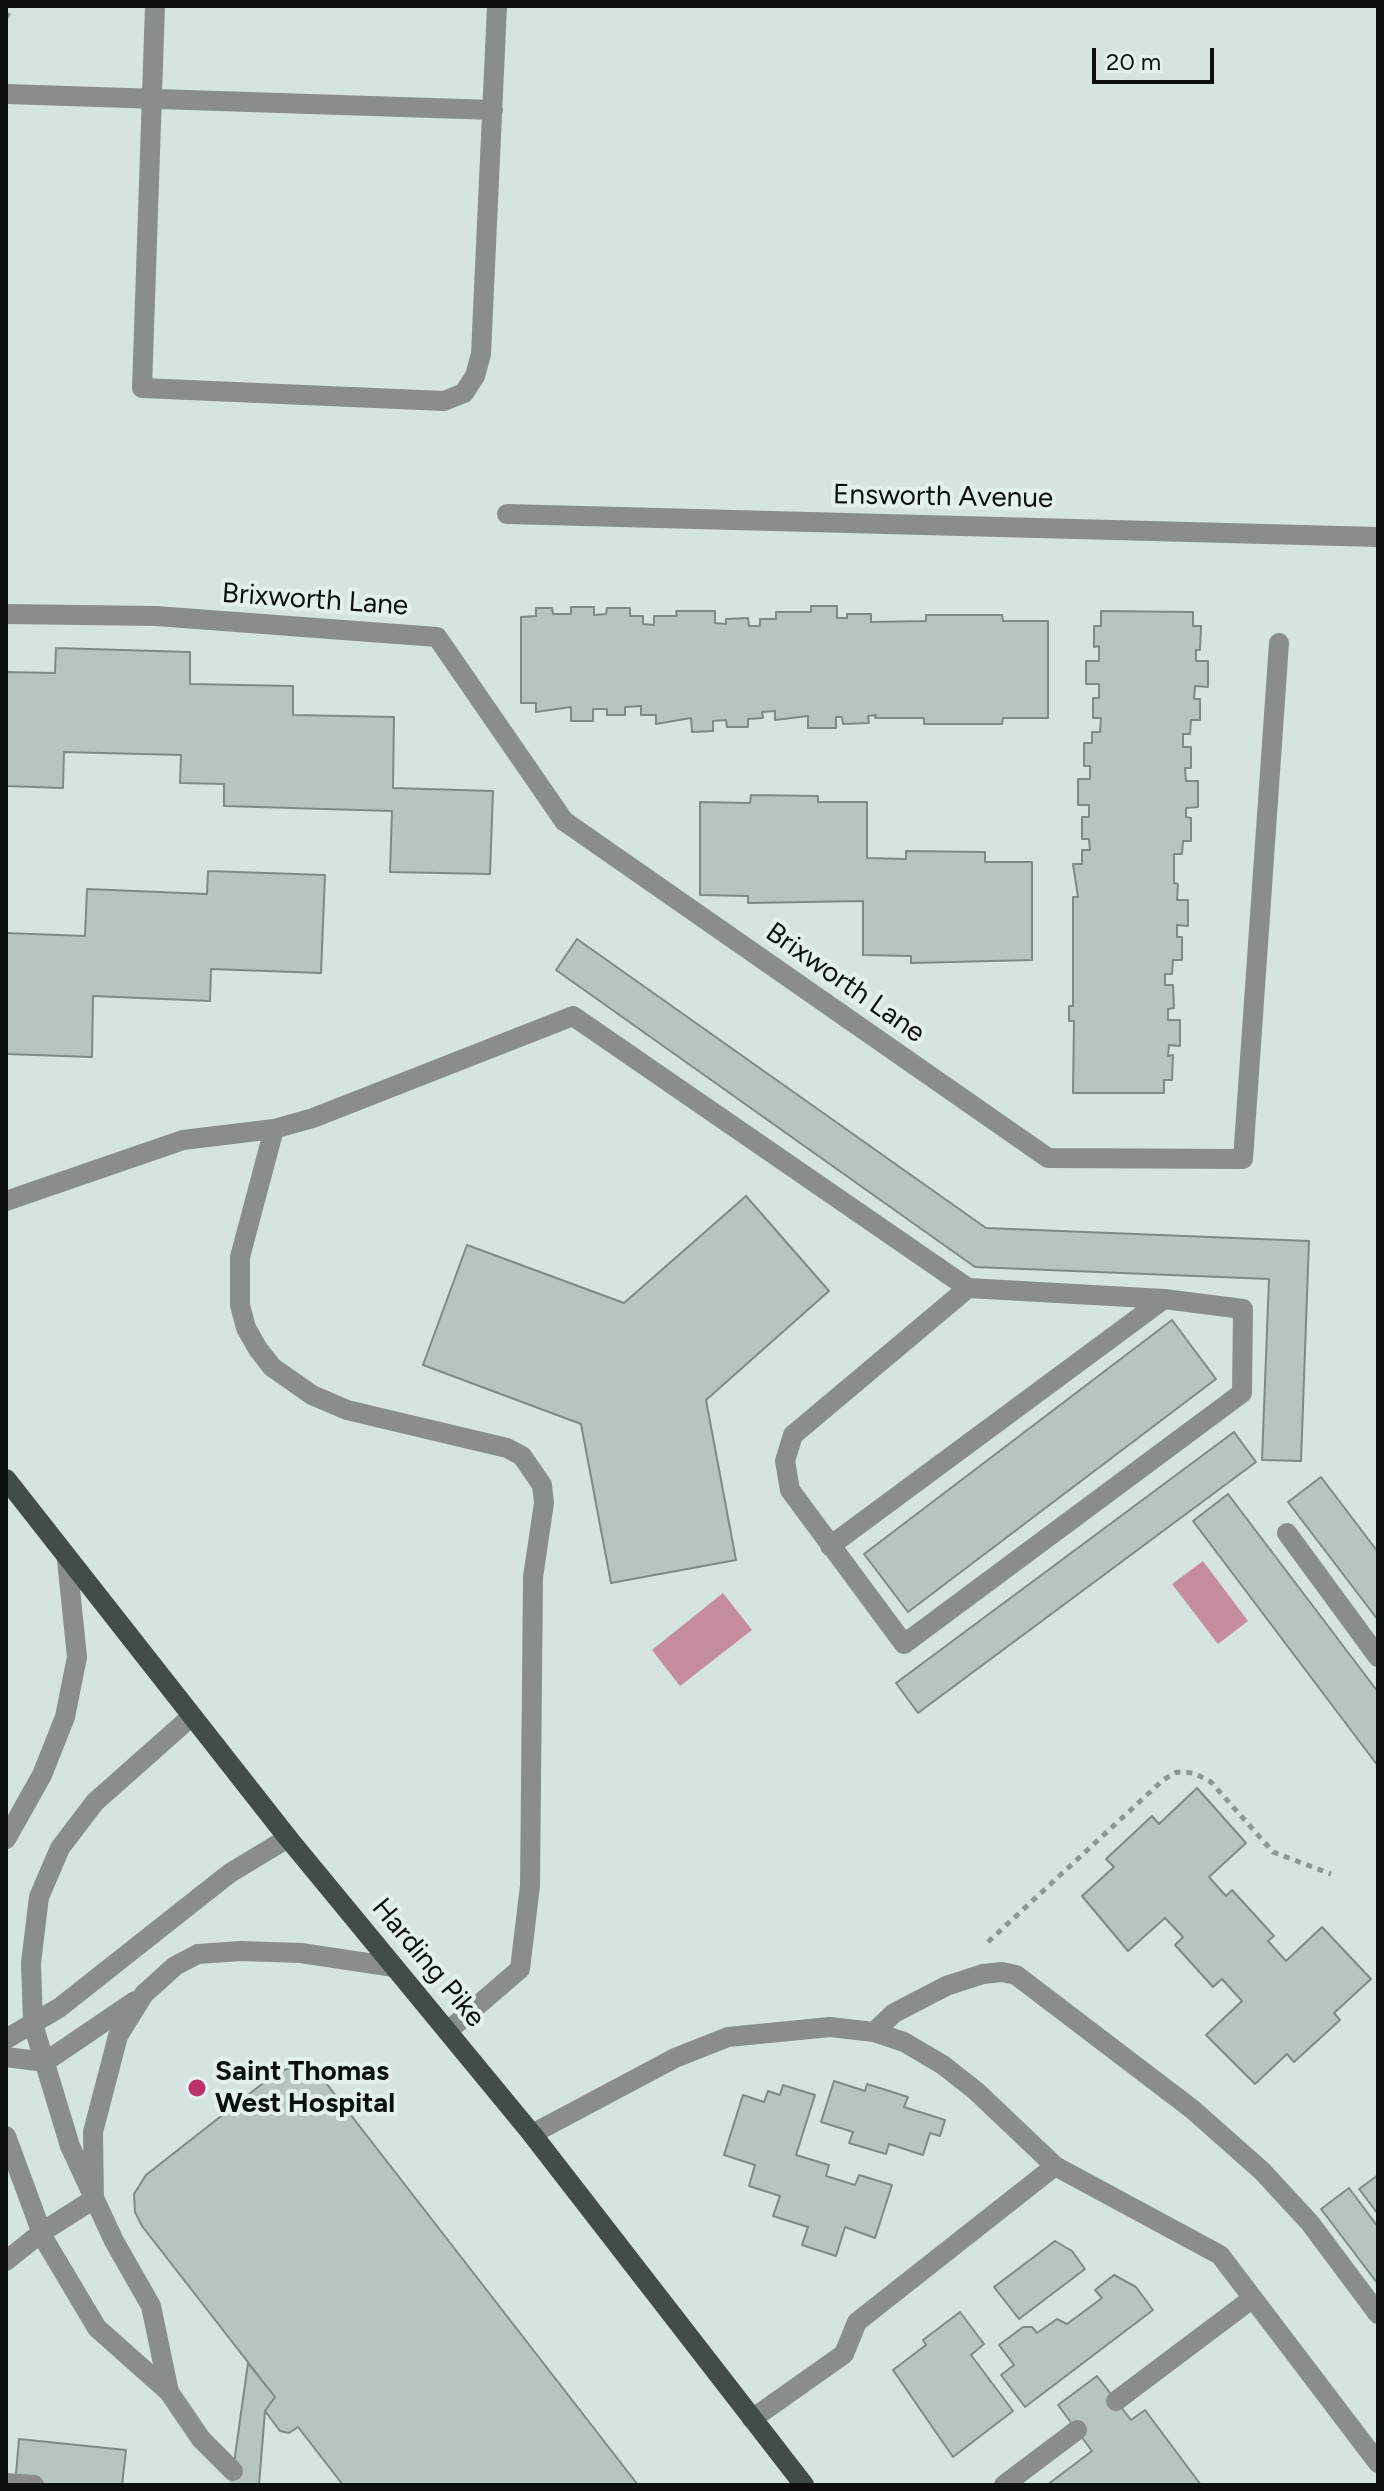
<!DOCTYPE html>
<html>
<head>
<meta charset="utf-8">
<style>
	body { margin:0 }
	#map { position:relative; width:1384px; height:2491px; overflow:hidden; background:#d6e4e1; font-family:Figtree,sans-serif }
	canvas { display:block }
	.frame { position:absolute; inset:0; border:8px solid #0b100f; pointer-events:none }
	.scale { position:absolute; left:1092px; top:48px; width:122px; height:36px; box-sizing:border-box; border:4px solid #0b100f; border-top:0; padding-left:10px; font-size:24px; line-height:28px; white-space:nowrap; color:#0b100f; -webkit-text-stroke:6px #e3f1ee; paint-order:stroke }
</style>
</head>
<body>
<div id="map">
<canvas width="1384" height="2491"></canvas>
<div class="frame"></div>
<div class="scale">20 m</div>
</div>
<script>
const c = document.querySelector('canvas').getContext('2d');
c.lineJoin = 'round';
function fill(path, color) {
  c.fillStyle = color;
  c.fill(path, 'evenodd');
}
function toPath(rows) {
  const path = new Path2D();
  for (const r of rows) {
    path.moveTo(r[0], r[1]);
    for (let i = 2; i < r.length; i += 2) path.lineTo(r[i], r[i + 1]);
  }
  return path;
}
function trace(path, color, width, dash) {
  c.strokeStyle = color;
  c.lineWidth = width;
  c.lineCap = dash ? 'butt' : 'round';
  c.setLineDash(dash || []);
  c.stroke(path);
}
function write(font, color, halo, rows, align = 'center') {
  c.font = font + ' Figtree,sans-serif';
  c.lineWidth = 8;
  c.setLineDash([]);
  c.textBaseline = 'middle';
  c.strokeStyle = halo;
  c.fillStyle = color;
  for (const [text, x, y, turn = 0] of rows) {
    c.save();
    c.translate(x, y);
    c.rotate((+turn || 0) * Math.PI / 180);
    c.textAlign = isNaN(turn) ? turn : align;
    if (halo) c.strokeText(text, 0, 0);
    c.fillText(text, 0, 0);
    c.restore();
  }
}
fill(toPath([
	[1203,1561,1248,1621,1218,1644,1172,1584],
	[723,1593,752,1630,680,1686,652,1650]
]), '#c48c9c');
const building = toPath([
	[811,606,837,606,837,618,847,618,847,614,871,614,871,622,926,621,926,615,1002,615,1003,621,1048,621,1048,718,1003,718,1002,724,924,724,924,718,875,718,876,715,868,716,869,723,843,724,842,717,836,717,836,728,808,728,808,716,775,720,775,711,762,712,763,718,748,719,748,727,727,727,726,720,713,721,713,731,692,732,691,718,656,724,656,715,641,715,641,706,625,707,625,715,607,715,607,709,593,709,593,721,571,721,571,707,536,712,536,703,521,703,521,617,536,616,536,608,552,608,553,614,571,614,571,607,594,607,594,615,606,614,607,608,630,608,630,616,643,616,643,624,654,625,654,616,677,616,676,611,715,611,715,623,726,624,726,619,748,618,749,626,760,626,760,619,776,619,776,612,811,612,811,606],
	[1101,611,1193,612,1193,626,1201,626,1200,650,1196,650,1196,661,1208,661,1208,687,1195,686,1194,699,1200,699,1200,720,1191,720,1190,734,1183,734,1183,747,1191,747,1191,768,1185,768,1186,781,1198,781,1198,807,1186,808,1186,817,1191,818,1191,841,1183,841,1182,854,1174,854,1174,883,1178,884,1177,900,1188,900,1188,926,1177,925,1177,937,1182,937,1182,960,1173,960,1172,974,1165,974,1165,985,1173,985,1174,1008,1168,1009,1168,1020,1180,1020,1180,1046,1169,1045,1168,1056,1173,1055,1172,1080,1164,1080,1164,1093,1073,1093,1074,1021,1069,1021,1069,1006,1073,1006,1073,897,1078,897,1073,864,1082,864,1082,850,1090,850,1089,839,1082,839,1082,817,1089,817,1089,805,1078,805,1078,779,1090,779,1090,766,1084,766,1084,743,1092,743,1092,732,1100,732,1101,718,1093,718,1093,698,1099,698,1099,684,1086,684,1086,661,1099,661,1099,646,1094,647,1094,626,1101,626,1101,611],
	[56,648,190,652,190,684,293,686,293,715,394,717,393,788,493,791,490,874,390,872,392,811,224,806,224,784,180,783,181,755,64,752,63,788,6,786,6,672,55,673,56,648],
	[751,795,818,796,818,802,867,802,867,858,906,859,906,851,985,852,985,862,1032,862,1032,960,911,963,911,956,863,955,863,901,748,903,748,896,700,895,700,802,750,803,751,795],
	[208,871,325,875,321,973,211,969,210,1001,93,996,92,1057,6,1054,6,933,85,936,87,889,207,894,208,871],
	[577,939,986,1228,1309,1241,1301,1461,1262,1460,1269,1279,975,1267,556,970,577,939],
	[746,1196,829,1291,706,1400,736,1560,611,1583,581,1424,423,1365,467,1245,624,1303,746,1196],
	[1172,1320,1216,1379,908,1612,864,1554,1172,1320],
	[1234,1432,1256,1462,918,1713,896,1683,1234,1432],
	[1321,1477,1378,1552,1378,1620,1288,1502,1321,1477],
	[1228,1494,1378,1692,1378,1766,1193,1521,1228,1494],
	[1197,1788,1246,1843,1209,1877,1226,1896,1232,1890,1274,1936,1268,1941,1286,1961,1322,1927,1371,1979,1334,2013,1340,2020,1294,2062,1287,2054,1255,2084,1206,2035,1242,2001,1222,1979,1213,1987,1175,1945,1183,1937,1165,1918,1128,1951,1082,1896,1114,1867,1106,1859,1152,1816,1159,1824,1197,1788],
	[290,2068,312,2072,326,2083,638,2485,343,2485,298,2427,289,2433,280,2431,265,2411,275,2397,142,2226,135,2212,134,2194,146,2175,276,2073,290,2068],
	[834,2081,865,2091,867,2084,908,2097,904,2107,945,2120,940,2136,930,2133,923,2155,889,2144,886,2154,849,2143,853,2132,821,2122,834,2081],
	[783,2085,815,2095,796,2155,829,2165,826,2176,855,2185,859,2175,892,2185,875,2238,845,2227,836,2256,802,2245,808,2227,773,2216,780,2196,749,2186,755,2165,724,2155,743,2095,764,2102,768,2091,780,2095,783,2085],
	[1378,2175,1378,2214,1359,2189,1378,2175],
	[1349,2188,1378,2227,1378,2284,1321,2209,1349,2188],
	[1055,2241,1072,2251,1085,2269,1019,2319,994,2287,1055,2241],
	[1114,2275,1136,2287,1153,2310,1025,2407,1001,2375,1014,2365,999,2345,1023,2327,1032,2327,1037,2333,1057,2319,1067,2324,1102,2298,1095,2290,1114,2275],
	[960,2312,984,2344,971,2355,1013,2411,953,2457,893,2370,926,2345,923,2340,960,2312],
	[248,2363,275,2397,265,2411,259,2485,231,2485,248,2363],
	[1097,2376,1131,2420,1145,2410,1201,2485,1047,2485,1092,2451,1058,2405,1097,2376],
	[19,2439,126,2450,122,2485,15,2485,19,2439]
]);
fill(building, '#b7c5c2');
trace(building, '#7d8b88', 2);
trace(toPath([
	[1077,2430,1116,2401],
	[233,2471,247,2485]
]), '#b8c4c2', 20, [20, 10]);
trace(toPath([
	[6,18,12,6],
	[988,1942,1163,1780,1177,1772,1194,1773,1211,1782,1273,1852,1331,1874]
]), '#8d9795', 5, [6, 6]);
trace(toPath([
	[155,6,142,388,444,401,464,393,475,376,481,354,497,6],
	[6,94,493,110],
	[507,514,1378,537],
	[6,614,156,616,437,637,564,821,1048,1158,1243,1159,1279,643],
	[274,1129,240,1257,240,1305,246,1328,258,1349,272,1367,312,1395,347,1410,507,1448,522,1456,542,1485,544,1503,533,1577,530,1886,520,1969,448,2031],
	[6,1201,183,1140,274,1129,313,1118,573,1016,968,1288,1164,1299,1243,1309,1242,1393,904,1644,790,1490,785,1461,793,1435,968,1288],
	[1287,1533,1378,1657],
	[830,1546,1164,1299],
	[6,1839,42,1775,65,1717,77,1657,67,1560],
	[874,2032,894,2013,946,1986,983,1974,1002,1972,1016,1975,1192,2109,1262,2171,1310,2223,1378,2314],
	[6,2039,59,2008,230,1873,288,1838],
	[6,2057,45,2062,135,2001],
	[532,2134,675,2058,728,2037,830,2027,874,2032,904,2042,943,2065,976,2091,1055,2166,1220,2255,1378,2463],
	[6,2136,44,2239,97,2328,169,2392,201,2439,233,2471],
	[6,2261,42,2232,94,2199,93,2132,118,2036,144,1994,175,1966,198,1954,241,1951,301,1953,394,1967],
	[169,2392,151,2306,114,2241,70,2146,33,2024,31,1963,39,1897,60,1848,95,1802,192,1716],
	[1116,2401,1253,2298],
	[752,2419,844,2354,857,2322,1055,2166],
	[6,2483,34,2485],
	[1004,2485,1077,2430]
]), '#898e8d', 20);
trace(toPath([
	[6,1479,288,1838,532,2134,804,2485]
]), '#424c4a', 20);
for (const [x, y, r, color] of [
	[197,2088,10,"#bc326c"]
]) {
  const dot = new Path2D();
  dot.arc(x, y, r, 0, 2 * Math.PI);
  c.fillStyle = color;
  c.fill(dot);
  trace(dot, '#e3f1ee', 3);
}
write('28px', '#0b100f', '#e3f1ee', [
	["Ensworth Avenue",943,497,1],
	["Brixworth Lane",315,600,4],
	["Brixworth Lane",845,983,35],
	["Harding Pike",428,1963,50]
]);
write('bold 28px', '#0b100f', '#e3f1ee', [
	["Saint Thomas",215,2072],
	["West Hospital",215,2104]
], 'left');
</script>
</body>
</html>
